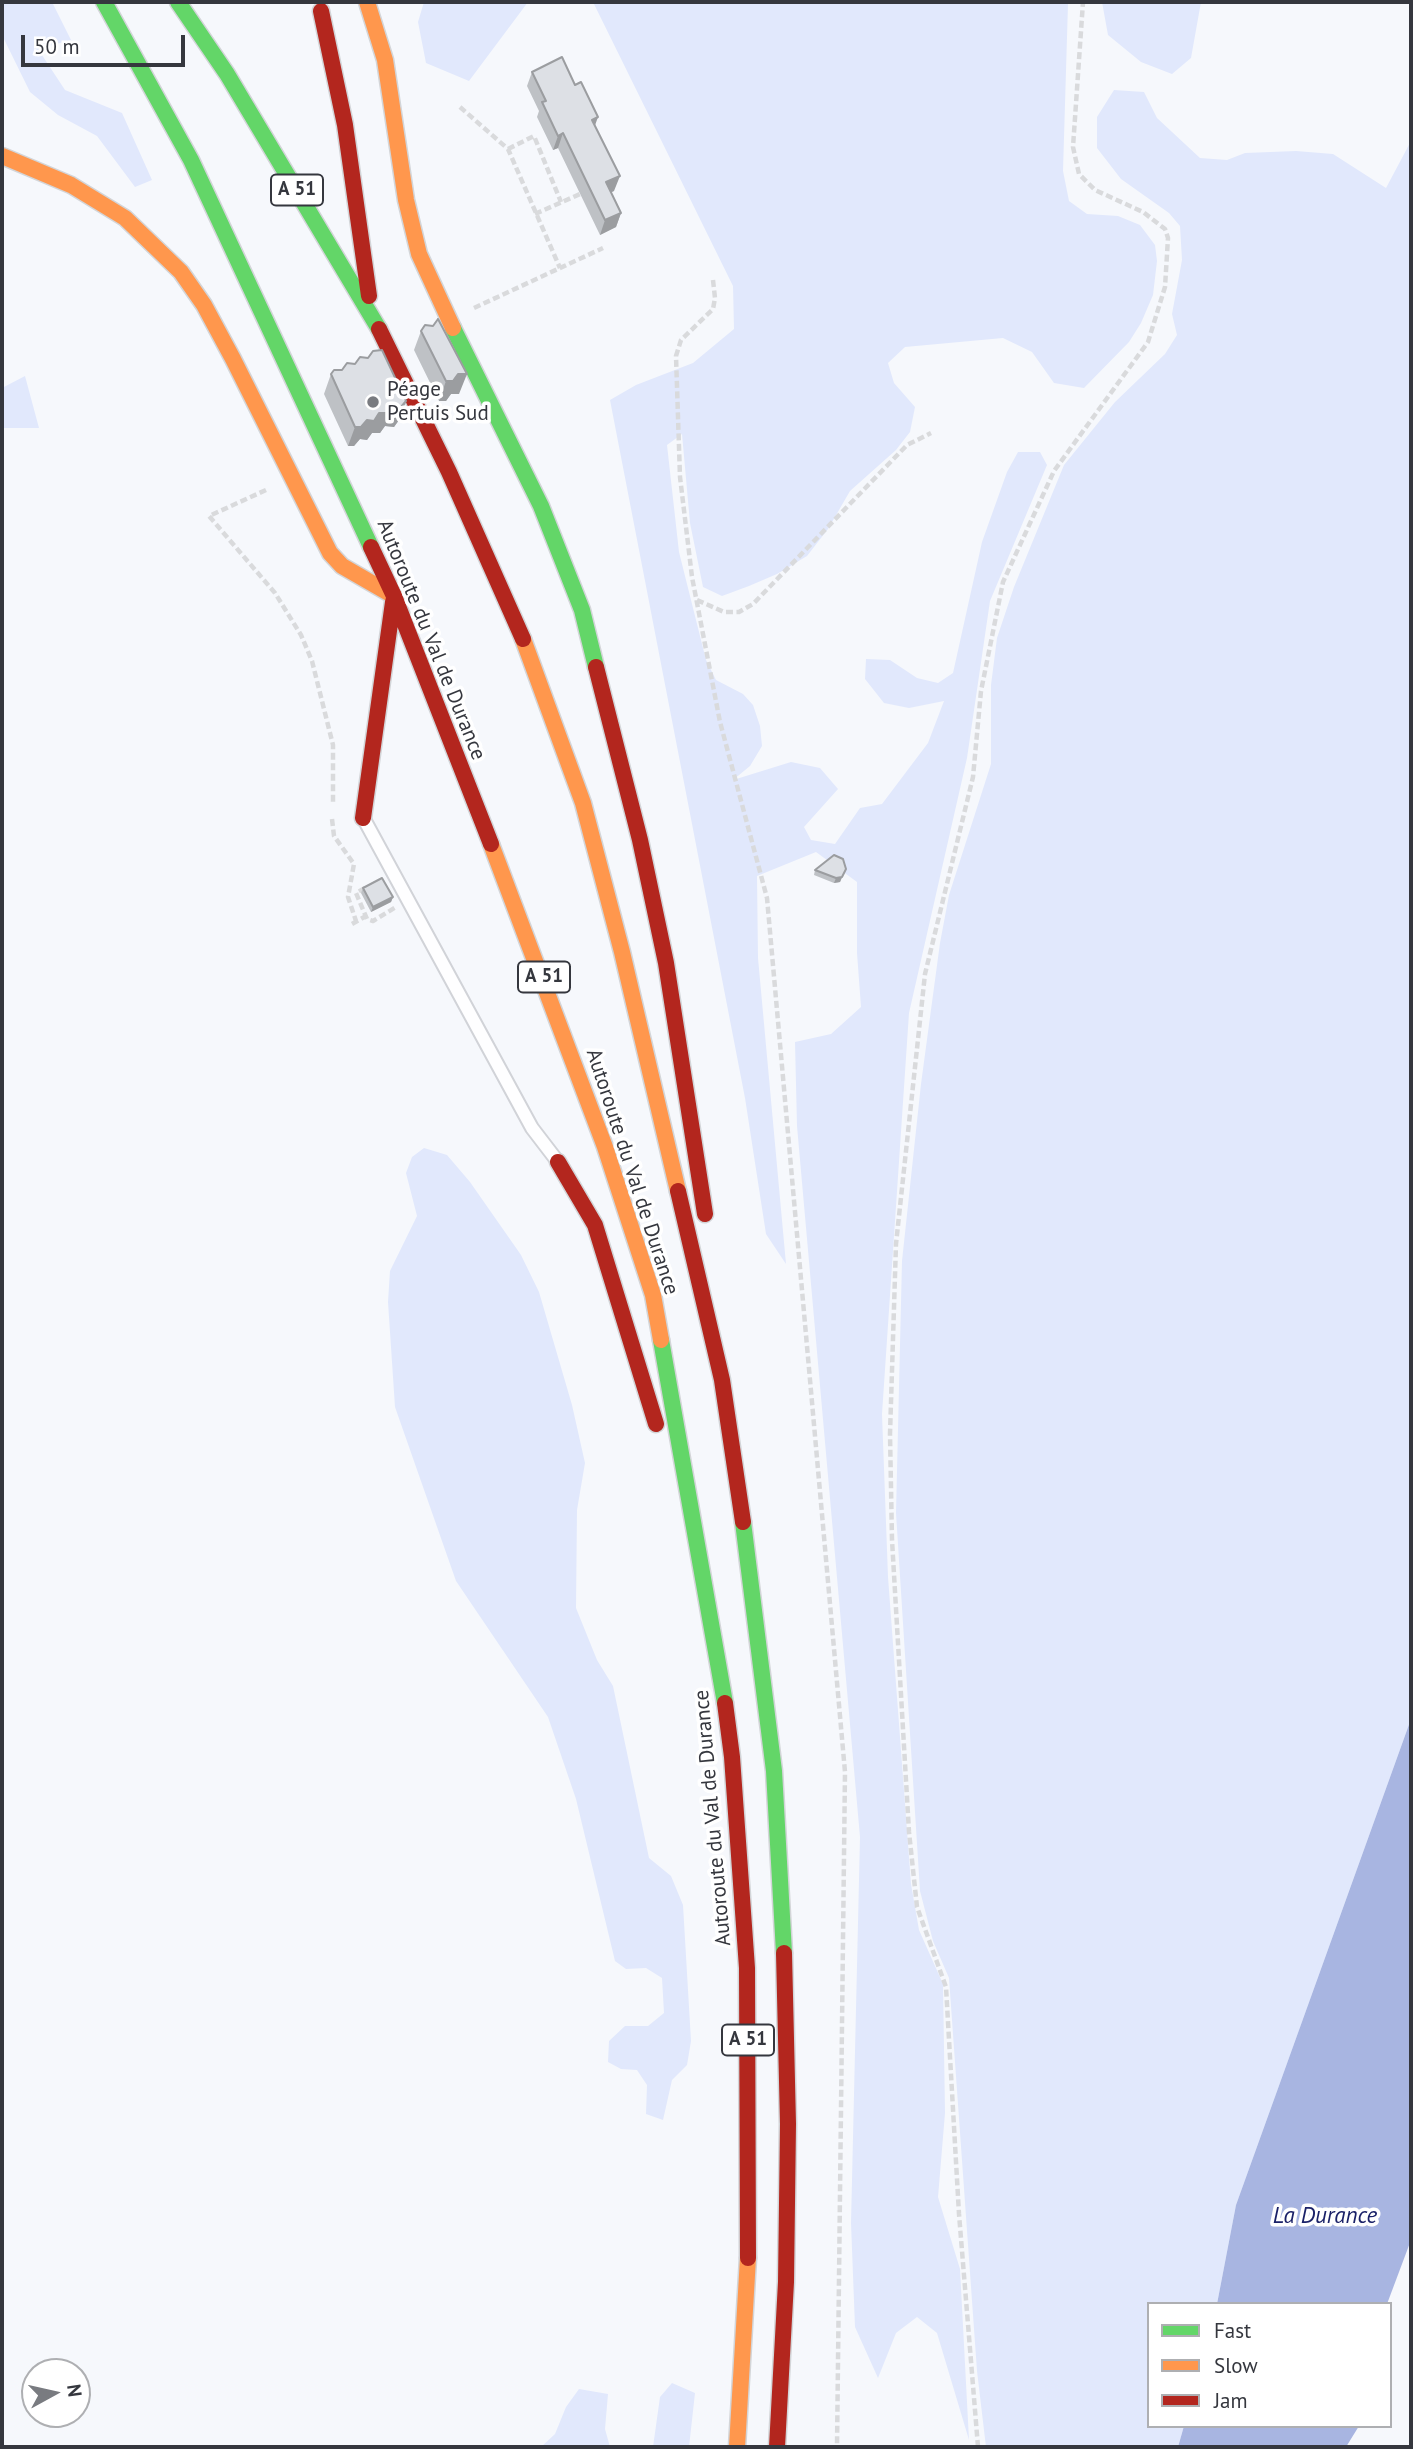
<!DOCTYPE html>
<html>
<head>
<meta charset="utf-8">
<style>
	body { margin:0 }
	#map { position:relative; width:1413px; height:2449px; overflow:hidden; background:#f6f8fc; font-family:"PT Sans",sans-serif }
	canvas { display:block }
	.frame { position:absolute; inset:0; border:4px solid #35373e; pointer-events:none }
	.legend { position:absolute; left:1147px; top:2302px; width:245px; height:126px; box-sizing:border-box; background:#fff; border:2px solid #aeafb2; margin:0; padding:9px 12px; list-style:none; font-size:21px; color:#35373e }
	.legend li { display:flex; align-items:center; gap:14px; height:35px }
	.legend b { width:35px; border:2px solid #aeafb2 }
	.north { position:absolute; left:21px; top:2358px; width:70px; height:70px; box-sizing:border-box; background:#fff; border:2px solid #aeafb2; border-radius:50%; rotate:82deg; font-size:19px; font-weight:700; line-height:28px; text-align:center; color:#35373e }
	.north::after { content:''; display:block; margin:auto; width:24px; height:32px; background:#797b80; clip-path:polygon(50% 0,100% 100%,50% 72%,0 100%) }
	.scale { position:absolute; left:21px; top:35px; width:164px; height:32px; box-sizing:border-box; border:4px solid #35373e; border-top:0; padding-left:9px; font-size:21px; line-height:24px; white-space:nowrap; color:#35373e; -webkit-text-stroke:5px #fff; paint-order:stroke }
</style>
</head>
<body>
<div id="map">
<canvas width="1413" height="2449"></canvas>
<div class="frame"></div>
<ul class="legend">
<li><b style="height:9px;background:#63d668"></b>Fast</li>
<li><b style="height:9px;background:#ff974d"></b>Slow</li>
<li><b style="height:9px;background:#b3261e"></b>Jam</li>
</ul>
<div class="north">N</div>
<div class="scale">50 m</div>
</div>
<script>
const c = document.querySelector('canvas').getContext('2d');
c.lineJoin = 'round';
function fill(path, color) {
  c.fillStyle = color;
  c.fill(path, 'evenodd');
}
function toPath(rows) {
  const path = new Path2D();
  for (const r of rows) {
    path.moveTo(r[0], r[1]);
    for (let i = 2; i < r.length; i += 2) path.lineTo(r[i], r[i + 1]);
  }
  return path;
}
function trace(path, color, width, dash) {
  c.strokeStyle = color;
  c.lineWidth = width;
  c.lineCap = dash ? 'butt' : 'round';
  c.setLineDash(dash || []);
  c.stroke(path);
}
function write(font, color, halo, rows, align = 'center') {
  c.font = font + ' "PT Sans",sans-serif';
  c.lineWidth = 7;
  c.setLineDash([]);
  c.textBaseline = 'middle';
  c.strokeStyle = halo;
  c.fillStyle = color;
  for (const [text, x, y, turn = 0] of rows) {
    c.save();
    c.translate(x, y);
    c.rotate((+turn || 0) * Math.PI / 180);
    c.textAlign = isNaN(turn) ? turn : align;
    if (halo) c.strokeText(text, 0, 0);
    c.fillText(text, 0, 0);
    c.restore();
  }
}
fill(toPath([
	[2,2,52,2,71,40,38,49,65,90,122,113,152,180,135,187,97,136,58,115,30,92,2,35],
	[424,2,528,2,469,81,426,63,418,22],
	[593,2,1052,2,1068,4,1063,171,1069,201,1087,214,1118,216,1140,225,1155,245,1157,261,1153,295,1141,323,1129,342,1084,388,1054,383,1032,352,1003,338,905,347,888,363,894,383,915,407,910,432,896,450,850,491,828,529,807,556,777,574,749,586,722,596,703,587,690,523,682,434,667,445,679,552,706,660,716,680,743,694,753,705,760,726,762,746,750,766,733,780,791,762,820,768,838,789,804,827,811,840,835,844,860,808,882,804,928,743,944,701,909,708,884,703,865,679,866,659,890,660,917,678,938,683,953,673,982,542,1007,472,1018,452,1040,452,1047,465,990,601,967,758,909,1013,882,1414,888,1577,911,1884,919,1930,943,1984,945,2113,938,2197,960,2269,969,2440,937,2333,917,2317,896,2333,878,2378,855,2327,851,2223,860,1837,797,1126,795,1042,831,1034,861,1007,857,953,857,882,816,852,757,876,758,958,786,1264,766,1234,745,1098,610,400,636,385,693,363,734,329,733,286],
	[1102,2,1201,2,1191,58,1172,74,1141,62,1108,35],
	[1114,90,1144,92,1157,118,1200,158,1227,160,1245,153,1296,151,1333,154,1386,188,1411,141,1411,1719,1236,2205,1217,2304,1149,2304,1149,2426,1184,2426,1178,2447,986,2447,977,2371,949,1978,933,1941,920,1891,896,1513,902,1261,921,1084,940,943,949,895,991,764,991,685,997,638,1014,587,1064,465,1115,402,1165,354,1177,335,1172,314,1182,260,1180,226,1169,213,1121,179,1097,148,1097,117],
	[25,376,39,428,2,428,2,388],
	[424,1148,447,1155,470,1182,521,1255,539,1292,572,1405,585,1463,577,1510,576,1608,597,1660,613,1686,649,1858,671,1876,683,1905,691,2041,687,2065,672,2080,663,2120,646,2114,647,2085,637,2070,621,2069,608,2062,609,2041,625,2026,648,2026,664,2013,662,1978,646,1968,626,1969,615,1961,576,1799,548,1717,456,1581,395,1407,388,1302,390,1271,417,1216,406,1173,412,1157],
	[672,2383,695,2393,689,2447,653,2447,660,2397],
	[579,2389,608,2394,605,2429,610,2447,541,2447,555,2434,566,2407]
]), '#e1e8fc');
fill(toPath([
	[1411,1719,1411,2240,1387,2304,1217,2304,1236,2205],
	[1184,2426,1359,2426,1346,2447,1178,2447]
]), '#a8b5e1');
const lane = toPath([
	[365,821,532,1128,555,1158]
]);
const fast = toPath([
	[104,2,191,160,371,547],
	[178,2,227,74,379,329],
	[453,328,541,506,582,610,596,667],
	[661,1340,725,1703],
	[743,1522,774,1771,784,1953]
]);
const slow = toPath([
	[367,2,385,60,406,200,419,254,453,328],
	[2,156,71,185,125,218,181,272,204,305,233,359,330,553,342,566,394,596],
	[523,639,583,803,622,952,678,1191],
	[491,844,605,1147,653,1295,661,1340],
	[737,2447,748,2258]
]);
const jam = toPath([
	[321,11,345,125,369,296],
	[379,329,449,472,523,639],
	[371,547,394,596,491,844],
	[596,667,640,840,666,963,705,1214],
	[363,818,393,602],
	[558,1162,595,1225,656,1424],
	[678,1191,722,1380,743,1522],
	[725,1703,732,1757,747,1968,748,2258],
	[777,2447,786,2282,788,2124,784,1953]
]);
trace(lane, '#d1d3d8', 16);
trace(fast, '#d3d5d8', 19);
trace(slow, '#d3d5d8', 19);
trace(jam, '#d3d5d8', 19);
trace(toPath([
	[460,107,508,149,560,268],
	[508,149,534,136,561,202],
	[535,214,580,194],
	[713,280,715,298,713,309,681,340,676,356,680,477,692,577,720,722,767,898,845,1772,837,2447],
	[474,308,603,248],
	[266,490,209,516,275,593,301,635,312,661,333,745,333,803],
	[697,600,724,612,739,612,753,604,907,445,931,433],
	[332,819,334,836,354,864,348,897,356,921],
	[365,888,356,893,367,919,373,921,396,907],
	[352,924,366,916],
	[978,2447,959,2214,946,1987,917,1907,909,1832,892,1540,890,1434,896,1244,925,974,973,777,981,691,1003,582,1054,471,1148,342,1165,287,1168,238,1165,229,1143,212,1095,190,1079,174,1073,147,1083,2]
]), '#d9dadc', 4.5, [7, 3.5]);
trace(lane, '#fefeff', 12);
trace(fast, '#63d668', 16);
trace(slow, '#ff974d', 16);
trace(jam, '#b3261e', 16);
fill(toPath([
	[532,72,595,126,614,191,611,192,621,213,616,227,600,235,558,148,553,150,537,117,539,111,527,86],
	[421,331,459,394,451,394,446,401,439,401,414,350],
	[368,358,406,401,399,420,394,427,385,426,380,433,372,433,367,440,360,439,354,446,348,446,324,394,331,374],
	[846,869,840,882,834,883,814,875,815,870],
	[363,888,393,897,391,902,371,912,361,893]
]), '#bec1c5');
fill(toPath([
	[598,117,593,131,592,120],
	[563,133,558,148,553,150,558,136],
	[620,176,614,191,601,197,606,182],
	[621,213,616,227,600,235,605,220],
	[458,374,467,374,459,394,451,394,446,401,439,401,446,381],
	[406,401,399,420,394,427,385,426,380,433,372,433,367,440,360,439,354,446,348,446,355,427,379,413],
	[842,877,840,882,834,883,836,878],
	[393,897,391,902,371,912,373,907]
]), '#9b9da0');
const building = toPath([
	[562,57,575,85,581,82,598,117,592,120,620,176,606,182,621,213,605,220,563,133,558,136,542,102,546,101,532,72,562,57],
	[438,319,467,374,458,374,453,381,446,381,421,331,425,325,433,326,438,319],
	[382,350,406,401,401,407,392,407,387,413,379,413,374,421,367,420,361,427,355,427,331,374,334,370,342,370,347,363,355,364,360,357,368,358,373,351,382,350],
	[834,855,843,859,846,869,842,877,836,878,815,870,834,855],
	[382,878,393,897,373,907,363,888,382,878]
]);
fill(building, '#dde0e5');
trace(building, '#9b9da0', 2);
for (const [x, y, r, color] of [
	[373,402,7,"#797b80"]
]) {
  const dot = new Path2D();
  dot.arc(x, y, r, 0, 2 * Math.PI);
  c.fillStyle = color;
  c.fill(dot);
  trace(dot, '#fff', 2.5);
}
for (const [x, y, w] of [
	[297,190,52],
	[544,977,52],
	[748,2040,52]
]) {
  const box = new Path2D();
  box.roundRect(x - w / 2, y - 15.5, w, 31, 5);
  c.fillStyle = '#fff';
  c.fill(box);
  trace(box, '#35373e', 2);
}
write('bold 19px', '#35373e', null, [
	["A 51",297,190],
	["A 51",544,977],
	["A 51",748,2040]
]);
write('21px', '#35373e', '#fff', [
	["Péage",387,390],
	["Pertuis Sud",387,414]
], 'left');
write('21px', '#35373e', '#fff', [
	["Autoroute du Val de Durance",431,640,68],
	["Autoroute du Val de Durance",632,1172,72],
	["Autoroute du Val de Durance",713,1818,-95]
]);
write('italic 23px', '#1a2168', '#fff', [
	["La Durance",1325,2216]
]);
</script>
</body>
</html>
